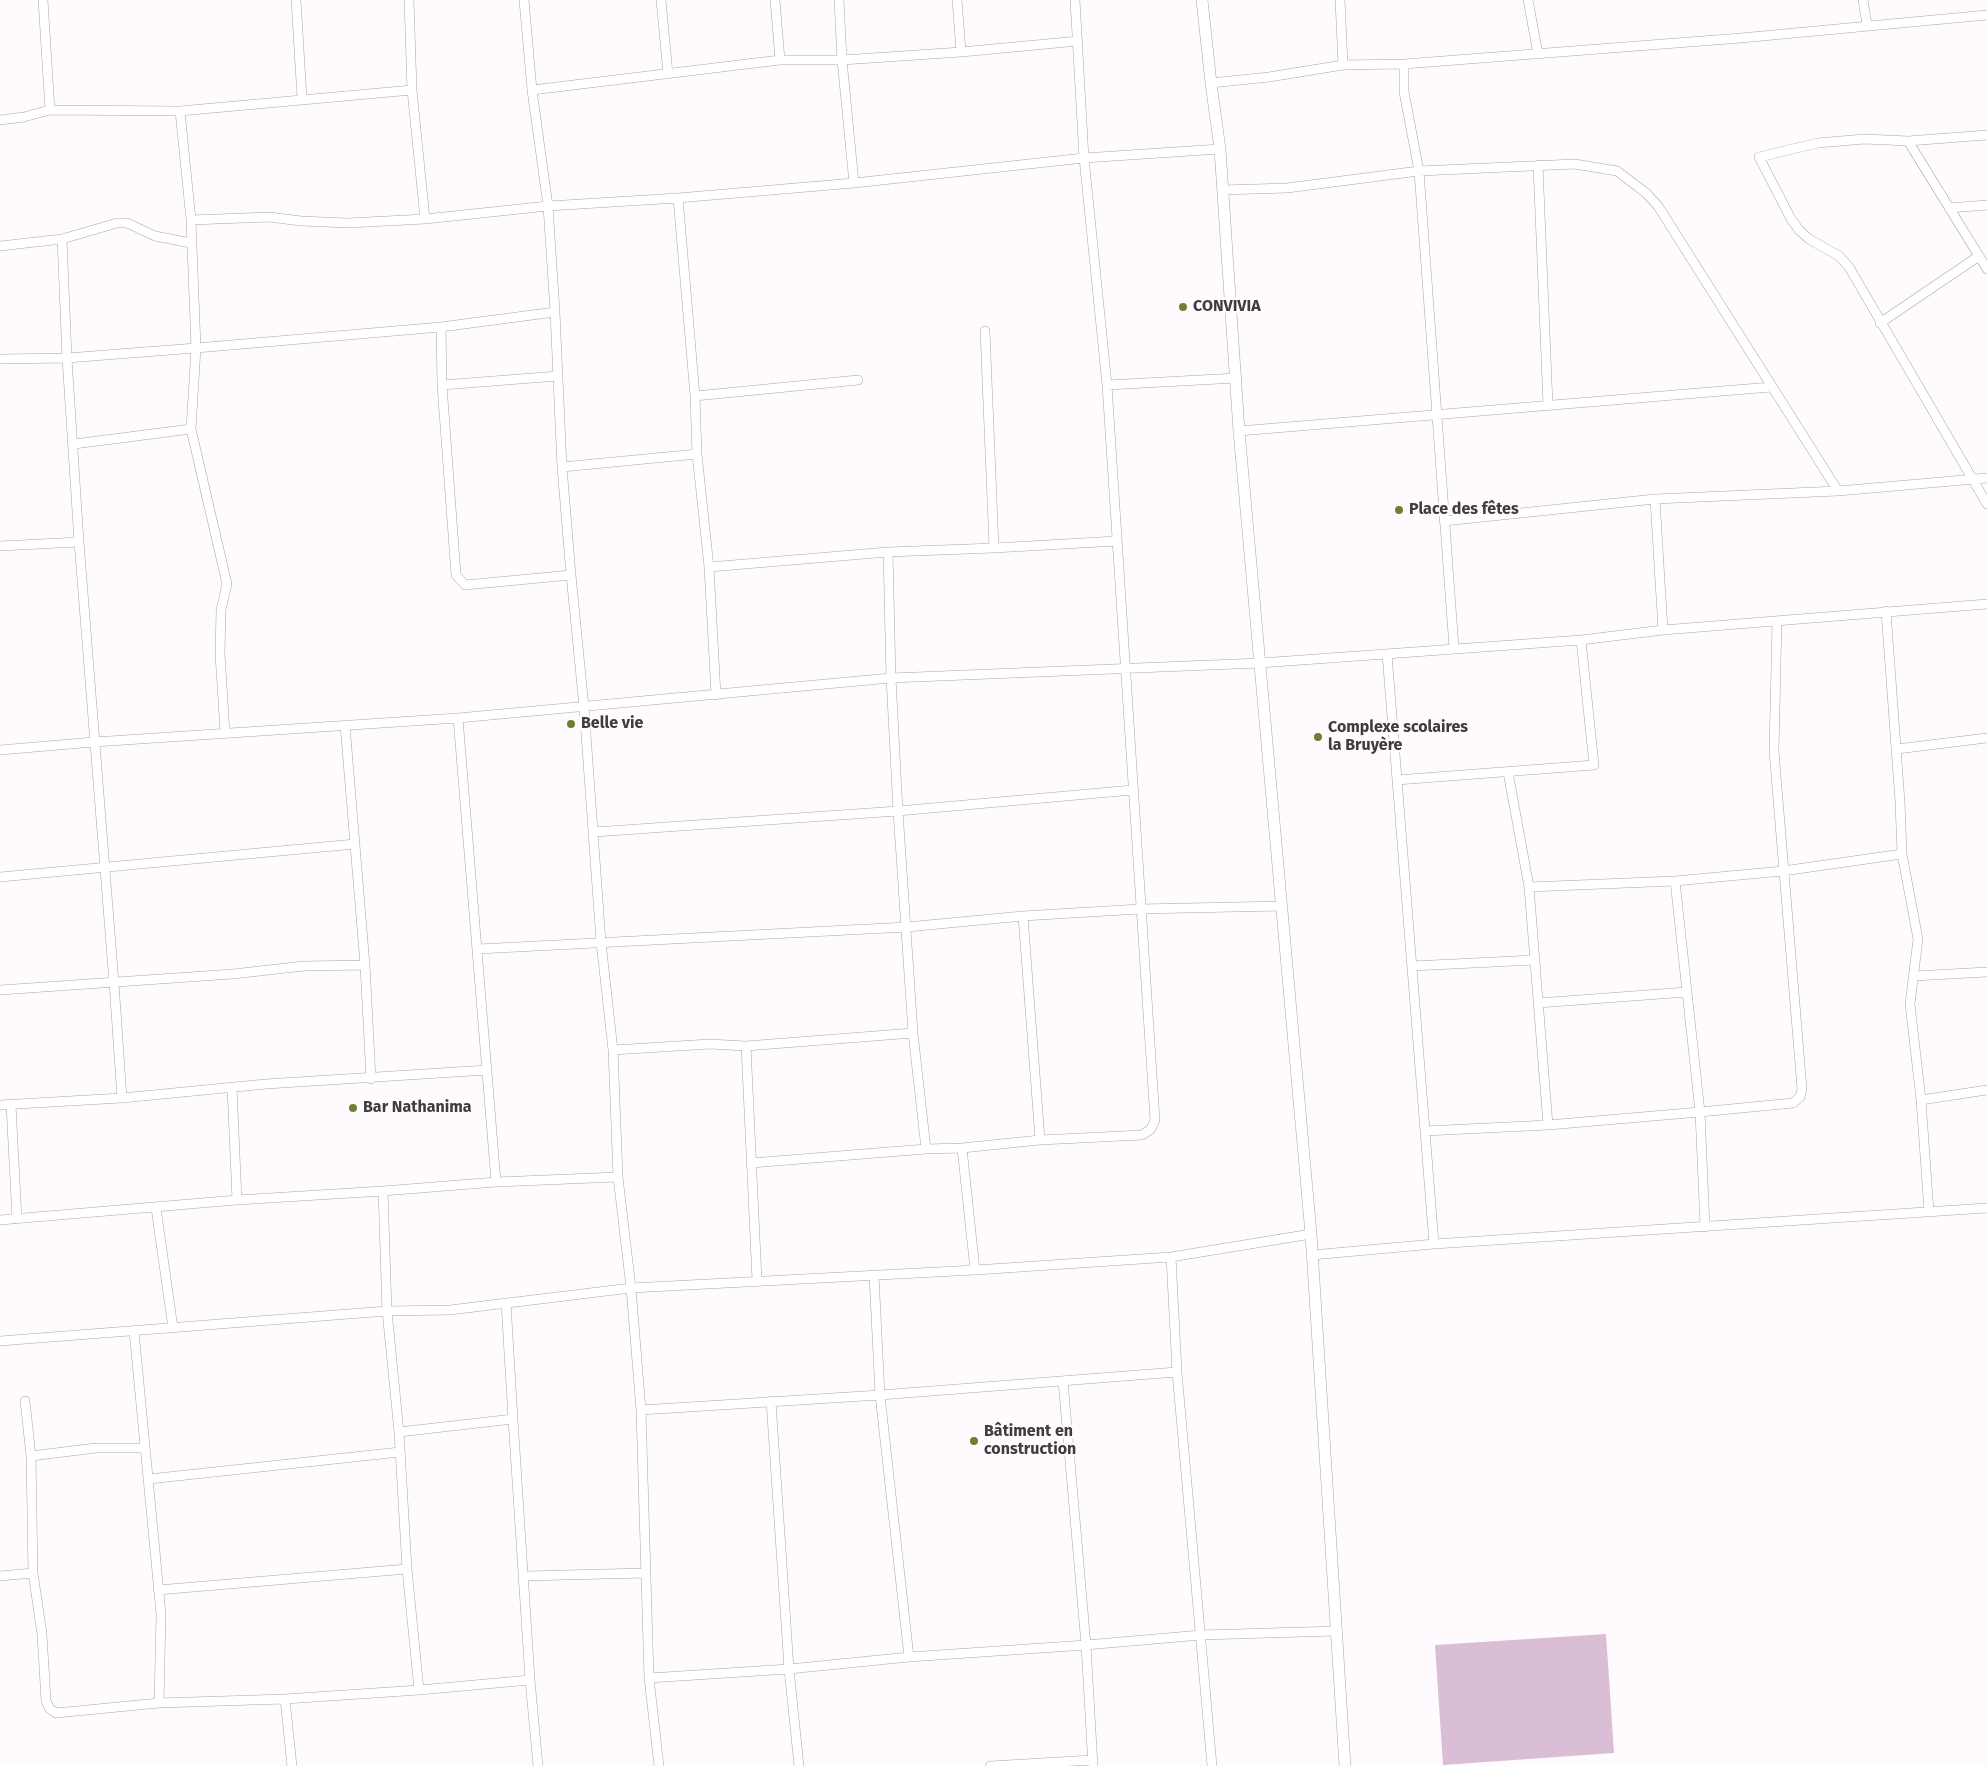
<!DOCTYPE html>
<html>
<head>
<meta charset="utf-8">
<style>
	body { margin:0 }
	canvas { display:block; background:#fefafd }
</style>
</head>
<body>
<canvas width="1987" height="1766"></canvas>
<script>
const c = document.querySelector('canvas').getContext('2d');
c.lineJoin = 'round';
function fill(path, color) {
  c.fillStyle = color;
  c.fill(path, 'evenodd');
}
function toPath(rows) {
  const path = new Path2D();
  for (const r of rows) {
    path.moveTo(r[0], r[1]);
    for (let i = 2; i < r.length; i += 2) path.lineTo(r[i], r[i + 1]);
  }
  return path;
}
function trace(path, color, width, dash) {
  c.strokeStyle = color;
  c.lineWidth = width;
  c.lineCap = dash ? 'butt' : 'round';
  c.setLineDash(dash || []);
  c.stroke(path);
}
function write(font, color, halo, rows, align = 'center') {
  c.font = font + ' "Fira Sans",sans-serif';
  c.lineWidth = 5;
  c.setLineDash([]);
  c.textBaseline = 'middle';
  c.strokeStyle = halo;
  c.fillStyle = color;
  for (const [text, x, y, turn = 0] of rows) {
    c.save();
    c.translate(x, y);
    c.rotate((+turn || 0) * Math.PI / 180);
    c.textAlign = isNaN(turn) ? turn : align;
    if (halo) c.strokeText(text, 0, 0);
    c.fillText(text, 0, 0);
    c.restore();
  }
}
fill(toPath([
	[1606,1634,1614,1753,1443,1765,1435,1645]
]), '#dabed5');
const minor = toPath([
	[43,0,50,110],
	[296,0,302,98],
	[409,0,412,90,425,219],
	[524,0,532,90,548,206,555,312,562,467,571,575,584,707,601,942,613,1050,618,1177,631,1288,641,1410,649,1678,659,1766],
	[661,0,668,74],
	[775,0,780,60],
	[839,0,842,60,854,183],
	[957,0,961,52],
	[1340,0,1343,65],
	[1528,0,1538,54],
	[1863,0,1867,25],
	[1404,64,1404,92,1419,171,1454,648],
	[1211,83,1269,77,1343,65,1404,64,1741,38,1987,15],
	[532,90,780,60,842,60,961,52,1078,41],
	[180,111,191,220,196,348,191,429,227,584,221,610,220,654,225,733],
	[0,120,24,117,50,110,180,111,412,90],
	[1987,135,1908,141,1864,139,1818,143,1759,157,1791,219,1799,230,1809,239,1839,256,1849,267,1987,504],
	[1908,141,1987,269],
	[1538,165,1548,405],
	[1223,190,1287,188,1419,171,1575,164,1617,171,1646,193,1658,206,1838,491],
	[678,198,695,396,697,454,709,567,716,695],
	[1949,208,1987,205],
	[191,220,269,217,301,221,348,223,425,219,548,206,678,198,854,183,1084,158,1220,149],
	[62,239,67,358,79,542,114,983,122,1098],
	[0,246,62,239,117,223,127,223,155,236,191,243],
	[1880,323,1979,256],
	[441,327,442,385,456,575,465,585,571,575],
	[985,331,994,548],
	[0,359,67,358,196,348,441,327,555,312],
	[442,385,558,376],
	[1107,385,1237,378],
	[695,396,858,380],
	[1239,431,1771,387],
	[74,444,191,429],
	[562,467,697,454],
	[1655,499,1663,630],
	[1444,521,1655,499,1838,491,1987,478],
	[0,546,79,542],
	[888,552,891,678,898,811,913,1033,926,1149],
	[709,567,888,552,994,548,1117,541],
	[1886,611,1900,802,1902,854,1918,939,1910,1004,1921,1100,1929,1212],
	[1387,654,1434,1244],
	[458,718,496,1182],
	[345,725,365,965,371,1079],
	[1897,749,1987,738],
	[0,750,94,742,458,718,891,678,1260,663,1581,640,1663,630,1987,604],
	[1508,772,1529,887,1548,1125],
	[1397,780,1594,765,1581,640],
	[594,832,898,811,1133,790],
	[0,877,355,844],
	[1675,881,1700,1112,1705,1227],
	[1529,887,1675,881,1783,871,1902,854],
	[1023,916,1040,1140],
	[478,949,907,927,1023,916,1140,909,1282,906],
	[1412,966,1535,960],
	[1914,976,1987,972],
	[0,990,233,974,304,966,365,965],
	[1538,1003,1687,992],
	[746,1046,757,1280],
	[613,1050,710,1044,746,1046,913,1033],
	[232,1087,237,1200],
	[1921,1100,1987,1090],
	[0,1105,122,1098,266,1084,487,1070],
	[11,1105,17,1219],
	[1425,1131,1548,1125,1700,1112,1793,1103,1800,1097,1802,1089,1774,751,1777,621],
	[962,1148,975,1270],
	[751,1163,926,1149,962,1148,1040,1140,1142,1135,1151,1129,1155,1120,1107,385,1084,158,1075,0],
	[156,1208,173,1328],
	[0,1220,237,1200,383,1191,496,1182,618,1177],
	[1312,1255,1434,1244,1987,1208],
	[1171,1257,1177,1372,1212,1766],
	[874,1275,880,1395,909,1657],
	[134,1331,161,1614,159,1703],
	[0,1341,387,1311,450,1310,631,1288,975,1270,1171,1257,1311,1234],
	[1063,1381,1086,1645,1093,1766],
	[771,1401,789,1669,799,1766],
	[641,1410,880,1395,1177,1372],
	[399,1432,513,1419,506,1303],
	[31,1456,96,1448,145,1448],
	[149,1479,400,1452],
	[33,1573,42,1634,46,1701,50,1709,56,1713,159,1703,285,1699,419,1690,407,1569,399,1432,387,1311,383,1191],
	[0,1576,33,1573,31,1456,25,1401],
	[525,1576,645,1573],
	[158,1590,407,1569],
	[649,1678,789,1669,909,1657,1086,1645,1201,1635,1337,1631],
	[530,1680,538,1766],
	[419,1690,530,1680,513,1419],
	[285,1699,292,1766],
	[990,1766,1093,1760]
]);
const tertiary = toPath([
	[1202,0,1211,83,1220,149,1239,431,1311,1234,1345,1766]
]);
trace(minor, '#a9a5a8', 10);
trace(tertiary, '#a9a5a8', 12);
trace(minor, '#fff', 9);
trace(tertiary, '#fff', 11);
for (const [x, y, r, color] of [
	[1183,307,5,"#6c8030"],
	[1399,510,5,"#6c8030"],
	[571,724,5,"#6c8030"],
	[1318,737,5,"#6c8030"],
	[353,1108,5,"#6c8030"],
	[974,1441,5,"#6c8030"]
]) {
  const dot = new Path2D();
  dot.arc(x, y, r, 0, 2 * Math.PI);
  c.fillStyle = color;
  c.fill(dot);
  trace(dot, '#fefafd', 2);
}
write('bold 16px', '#3e3c3d', '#fefafd', [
	["CONVIVIA",1193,307],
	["Place des fêtes",1409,510],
	["Belle vie",581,724],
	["Complexe scolaires",1328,728],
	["la Bruyère",1328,746],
	["Bar Nathanima",363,1108],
	["Bâtiment en",984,1432],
	["construction",984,1450]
], 'left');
</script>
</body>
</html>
